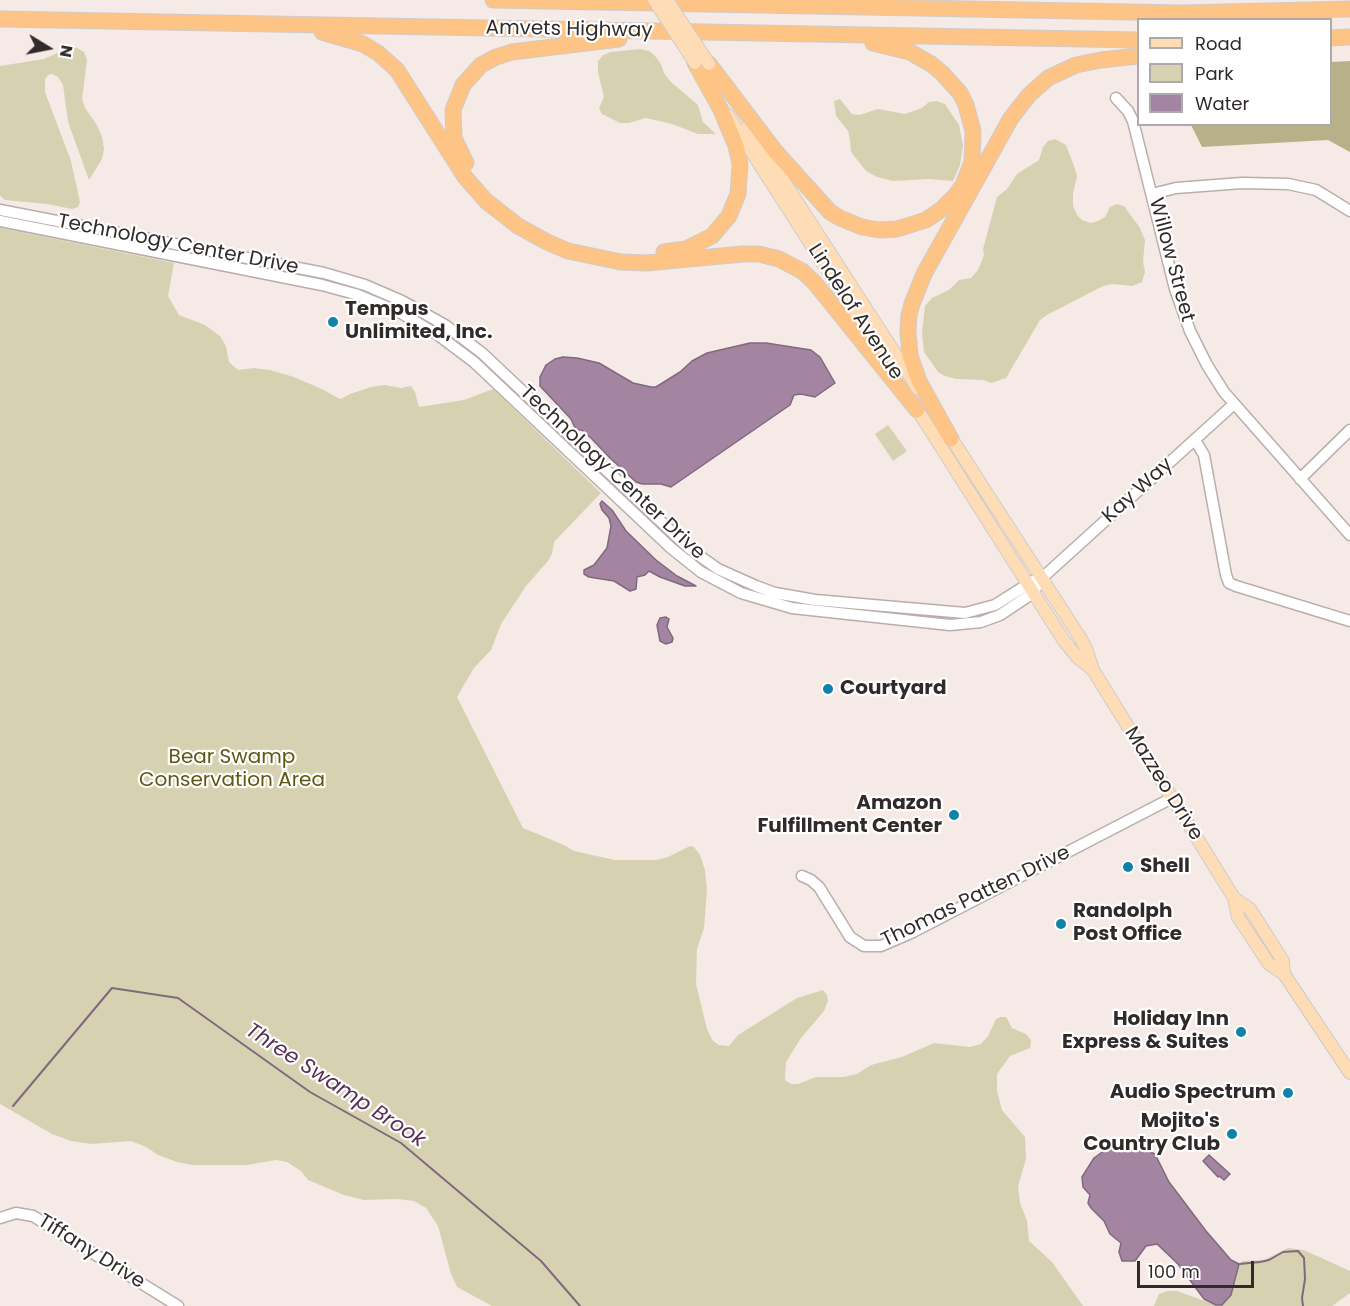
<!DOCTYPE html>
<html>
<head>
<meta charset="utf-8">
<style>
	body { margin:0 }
	#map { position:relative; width:1350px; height:1306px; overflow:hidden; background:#f6eae6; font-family:Poppins,sans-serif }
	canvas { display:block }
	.legend { position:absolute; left:1137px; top:18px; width:195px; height:108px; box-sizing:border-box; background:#fff; border:2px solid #acaaaa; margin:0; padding:8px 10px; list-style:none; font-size:18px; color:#302b2a }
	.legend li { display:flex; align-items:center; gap:12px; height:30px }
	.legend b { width:30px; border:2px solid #acaaaa }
	.north { position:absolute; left:18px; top:18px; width:60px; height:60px; -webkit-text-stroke:4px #fff; paint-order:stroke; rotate:100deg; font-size:16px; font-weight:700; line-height:24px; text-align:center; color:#302b2a }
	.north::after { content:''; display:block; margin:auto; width:21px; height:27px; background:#302b2a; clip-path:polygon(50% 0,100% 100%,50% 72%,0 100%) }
	.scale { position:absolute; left:1137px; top:1261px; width:117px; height:27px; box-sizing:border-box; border:3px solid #302b2a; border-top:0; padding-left:8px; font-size:18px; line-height:21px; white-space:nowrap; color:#302b2a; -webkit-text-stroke:4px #fff; paint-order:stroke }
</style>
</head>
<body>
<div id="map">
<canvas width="1350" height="1306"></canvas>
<ul class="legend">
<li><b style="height:8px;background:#fedcb6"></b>Road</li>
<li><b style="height:16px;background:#d6d2b1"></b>Park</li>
<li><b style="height:16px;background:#a384a1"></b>Water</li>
</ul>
<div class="north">N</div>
<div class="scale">100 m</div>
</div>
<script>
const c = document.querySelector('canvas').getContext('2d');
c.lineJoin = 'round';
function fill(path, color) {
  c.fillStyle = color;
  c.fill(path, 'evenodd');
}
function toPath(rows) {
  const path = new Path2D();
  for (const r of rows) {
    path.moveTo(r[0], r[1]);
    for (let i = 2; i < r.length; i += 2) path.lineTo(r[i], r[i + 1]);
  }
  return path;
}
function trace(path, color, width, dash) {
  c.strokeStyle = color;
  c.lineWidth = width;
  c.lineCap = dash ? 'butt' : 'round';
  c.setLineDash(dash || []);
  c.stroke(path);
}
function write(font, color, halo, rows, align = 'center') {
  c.font = font + ' Poppins,sans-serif';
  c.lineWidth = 4.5;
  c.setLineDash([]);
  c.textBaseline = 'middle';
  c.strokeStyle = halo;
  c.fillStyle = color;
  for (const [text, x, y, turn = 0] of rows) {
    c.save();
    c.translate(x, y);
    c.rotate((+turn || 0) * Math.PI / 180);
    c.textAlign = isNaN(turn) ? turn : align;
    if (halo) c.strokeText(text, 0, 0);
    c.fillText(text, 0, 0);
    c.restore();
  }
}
fill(toPath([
	[71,47,77,48,84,52,87,60,82,99,85,108,97,125,102,137,104,149,102,159,89,180,68,122,63,85,58,77,52,74,48,75,45,79,45,92,71,161,80,202,78,207,72,209,47,204,5,200,0,196,0,66,44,59],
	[640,49,649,51,655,56,661,64,664,73,670,81,698,105,703,122,716,134,698,134,672,124,646,118,629,123,620,123,602,114,599,108,604,97,598,72,598,61,603,55,611,52],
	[840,99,852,114,859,115,878,109,905,114,922,108,929,102,936,101,945,104,959,125,963,146,960,165,953,181,929,179,893,181,877,177,866,171,851,152,850,140,848,131,836,116,834,101],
	[1055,139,1066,145,1074,166,1077,176,1073,194,1073,206,1077,215,1082,220,1091,223,1098,221,1105,217,1110,207,1117,204,1124,206,1140,228,1145,240,1143,262,1145,272,1142,282,1132,286,1112,284,1103,286,1047,315,1040,320,1006,378,991,383,983,380,956,379,945,376,938,372,924,352,922,333,925,306,932,298,949,290,959,280,971,278,978,270,984,255,983,249,997,197,1007,189,1017,174,1039,160,1043,147,1048,141],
	[0,228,174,263,168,296,179,315,205,325,220,336,226,346,229,362,238,370,254,368,270,370,294,377,324,390,338,398,341,399,350,394,371,387,385,385,401,388,411,386,415,392,419,407,464,400,493,389,601,493,554,542,552,554,548,561,526,586,501,624,491,650,474,668,457,697,523,828,564,845,574,851,615,860,656,860,668,857,690,846,694,847,700,855,705,870,707,890,704,928,697,949,696,984,707,1029,713,1041,719,1045,729,1046,738,1035,797,998,823,990,827,995,828,1001,824,1011,801,1038,786,1062,785,1080,791,1084,798,1084,816,1077,843,1077,857,1074,871,1065,902,1057,934,1043,970,1047,981,1044,988,1036,996,1019,1001,1017,1006,1017,1012,1028,1026,1034,1031,1040,1030,1048,1010,1056,997,1074,997,1091,1002,1110,1025,1137,1026,1159,1018,1186,1020,1203,1027,1221,1029,1241,1052,1262,1083,1306,492,1306,457,1287,451,1274,438,1226,426,1208,414,1201,397,1199,364,1200,344,1195,308,1180,301,1171,287,1162,276,1160,247,1165,192,1165,177,1162,158,1155,146,1147,131,1141,91,1144,71,1141,52,1134,0,1104],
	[888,425,907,451,893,461,875,434],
	[1288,1248,1304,1250,1350,1271,1350,1293,1332,1306,1154,1306,1159,1294,1168,1291,1177,1291,1216,1305,1236,1281,1237,1270,1242,1261,1264,1260]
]), '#d6d2b1');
fill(toPath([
	[1350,61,1350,152,1328,140,1202,147,1191,125,1330,124,1331,62]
]), '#b7b189');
const water = toPath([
	[750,343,766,343,811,350,820,357,835,383,815,397,801,394,794,395,790,405,671,487,661,484,642,484,636,482,610,458,591,438,582,430,576,430,571,419,540,386,540,377,546,365,555,359,563,357,577,358,599,363,633,383,651,387,656,387,680,372,692,361,707,353,750,343],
	[602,501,612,510,626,531,656,560,677,576,696,586,685,586,660,577,649,571,645,575,637,577,636,589,630,591,614,581,589,577,584,574,584,570,594,565,607,548,611,526,609,518,602,510,600,504,602,501],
	[666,617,669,619,667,627,673,638,672,642,666,644,660,641,657,625,660,618,666,617],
	[1138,1147,1155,1154,1169,1182,1206,1231,1231,1260,1239,1264,1231,1295,1222,1305,1216,1305,1204,1299,1178,1264,1157,1244,1146,1246,1135,1261,1122,1261,1119,1252,1121,1243,1110,1234,1104,1221,1091,1208,1088,1203,1090,1195,1083,1187,1082,1177,1094,1158,1105,1150,1138,1147],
	[1209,1155,1230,1174,1224,1180,1219,1176,1218,1177,1203,1161,1209,1155]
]);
fill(water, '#a384a1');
trace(water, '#80697d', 1.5);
trace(toPath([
	[13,1106,112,988,178,998,310,1092,401,1143,541,1261,580,1306],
	[1239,1264,1260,1262,1269,1260,1283,1252,1298,1251,1304,1258,1305,1279,1302,1298,1303,1306]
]), '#80697d', 2);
const minor = toPath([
	[1116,98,1128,111,1133,121,1175,289,1190,331,1207,365,1224,392,1350,535],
	[1152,194,1176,188,1242,183,1288,184,1316,190,1350,211],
	[0,210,324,273,365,285,402,301,445,325,482,353,690,549,718,569,756,586,775,593,815,600,965,613,995,605,1033,581],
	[0,221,322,285,355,294,399,312,438,335,474,362,671,548,701,572,741,593,792,608,950,625,981,622,1000,615,1033,593,1042,578,1234,404],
	[1195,440,1204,455,1226,575,1229,583,1236,586,1350,621],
	[1300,479,1350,430],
	[802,876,811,880,819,887,850,937,864,946,881,946,911,933,1172,798],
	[0,1218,16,1213,33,1216,178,1306]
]);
const major = toPath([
	[728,115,892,371],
	[748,126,918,389],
	[913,403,1064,641,1077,657,1093,670],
	[948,433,1081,639,1087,651,1093,670,1234,898,1238,917,1269,964,1284,974,1350,1073],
	[1234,898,1250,909,1283,961,1284,974]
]);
const highway = toPath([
	[493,0,1182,13,1350,9],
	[0,19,1138,40],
	[322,32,363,44,378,53,397,70,465,177,486,201,518,226,547,242,568,251,621,262,646,263,743,254,759,254,779,259,802,271,814,282,917,410],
	[1330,38,1350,37],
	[709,64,775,151,830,212,840,218,862,227,879,230,897,229,926,220,942,209,955,196,963,185,972,162,973,131,966,105,960,93,942,73,931,64,910,52,873,43],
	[466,163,454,138,453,110,463,85,481,65,496,57,512,52,619,39],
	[664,252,686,249,712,236,729,216,738,194,740,164,736,146,721,110,695,63],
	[951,439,919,381,910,356,908,332,909,315,912,304,924,274,1011,118,1029,95,1048,78,1076,65,1101,60,1138,56]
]);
trace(minor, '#b9aeab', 13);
trace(major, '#cdcccc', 14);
trace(highway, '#cdcccc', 17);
trace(minor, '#fff', 10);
trace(major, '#fedcb6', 12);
trace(highway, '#fec485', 15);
const majorBridge = toPath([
	[654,0,695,63],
	[667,0,709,64]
]);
trace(majorBridge, '#cdcccc', 14, []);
trace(majorBridge, '#fedcb6', 12);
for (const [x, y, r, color] of [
	[333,322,6,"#0e82a8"],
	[828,689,6,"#0e82a8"],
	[954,815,6,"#0e82a8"],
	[1128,867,6,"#0e82a8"],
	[1061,924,6,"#0e82a8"],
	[1241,1032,6,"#0e82a8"],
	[1288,1093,6,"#0e82a8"],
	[1232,1134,6,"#0e82a8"]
]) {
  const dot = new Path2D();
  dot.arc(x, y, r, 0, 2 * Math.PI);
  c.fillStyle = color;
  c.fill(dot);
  trace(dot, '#fff', 2);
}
write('20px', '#302b2a', '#fff', [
	["Amvets Highway",569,30,1],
	["Technology Center Drive",178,245,11],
	["Willow Street",1171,260,75],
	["Lindelof Avenue",855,312,57],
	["Technology Center Drive",612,473,43],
	["Kay Way",1138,491,-42],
	["Mazzeo Drive",1163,784,58],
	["Thomas Patten Drive",976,897,-26],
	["Tiffany Drive",91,1252,32]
]);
write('bold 20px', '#302b2a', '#fff', [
	["Tempus",345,310],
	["Unlimited, Inc.",345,333],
	["Courtyard",840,689],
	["Amazon",942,804,"right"],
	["Fulfillment Center",942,827,"right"],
	["Shell",1140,867],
	["Randolph",1073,912],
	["Post Office",1073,935],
	["Holiday Inn",1229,1020,"right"],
	["Express & Suites",1229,1043,"right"],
	["Audio Spectrum",1276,1093,"right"],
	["Mojito's",1220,1122,"right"],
	["Country Club",1220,1145,"right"]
], 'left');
write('20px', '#605713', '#fff', [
	["Bear Swamp",232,758],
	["Conservation Area",232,781]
]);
write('italic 21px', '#592f58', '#fff', [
	["Three Swamp Brook",335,1086,33]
]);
</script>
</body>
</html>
